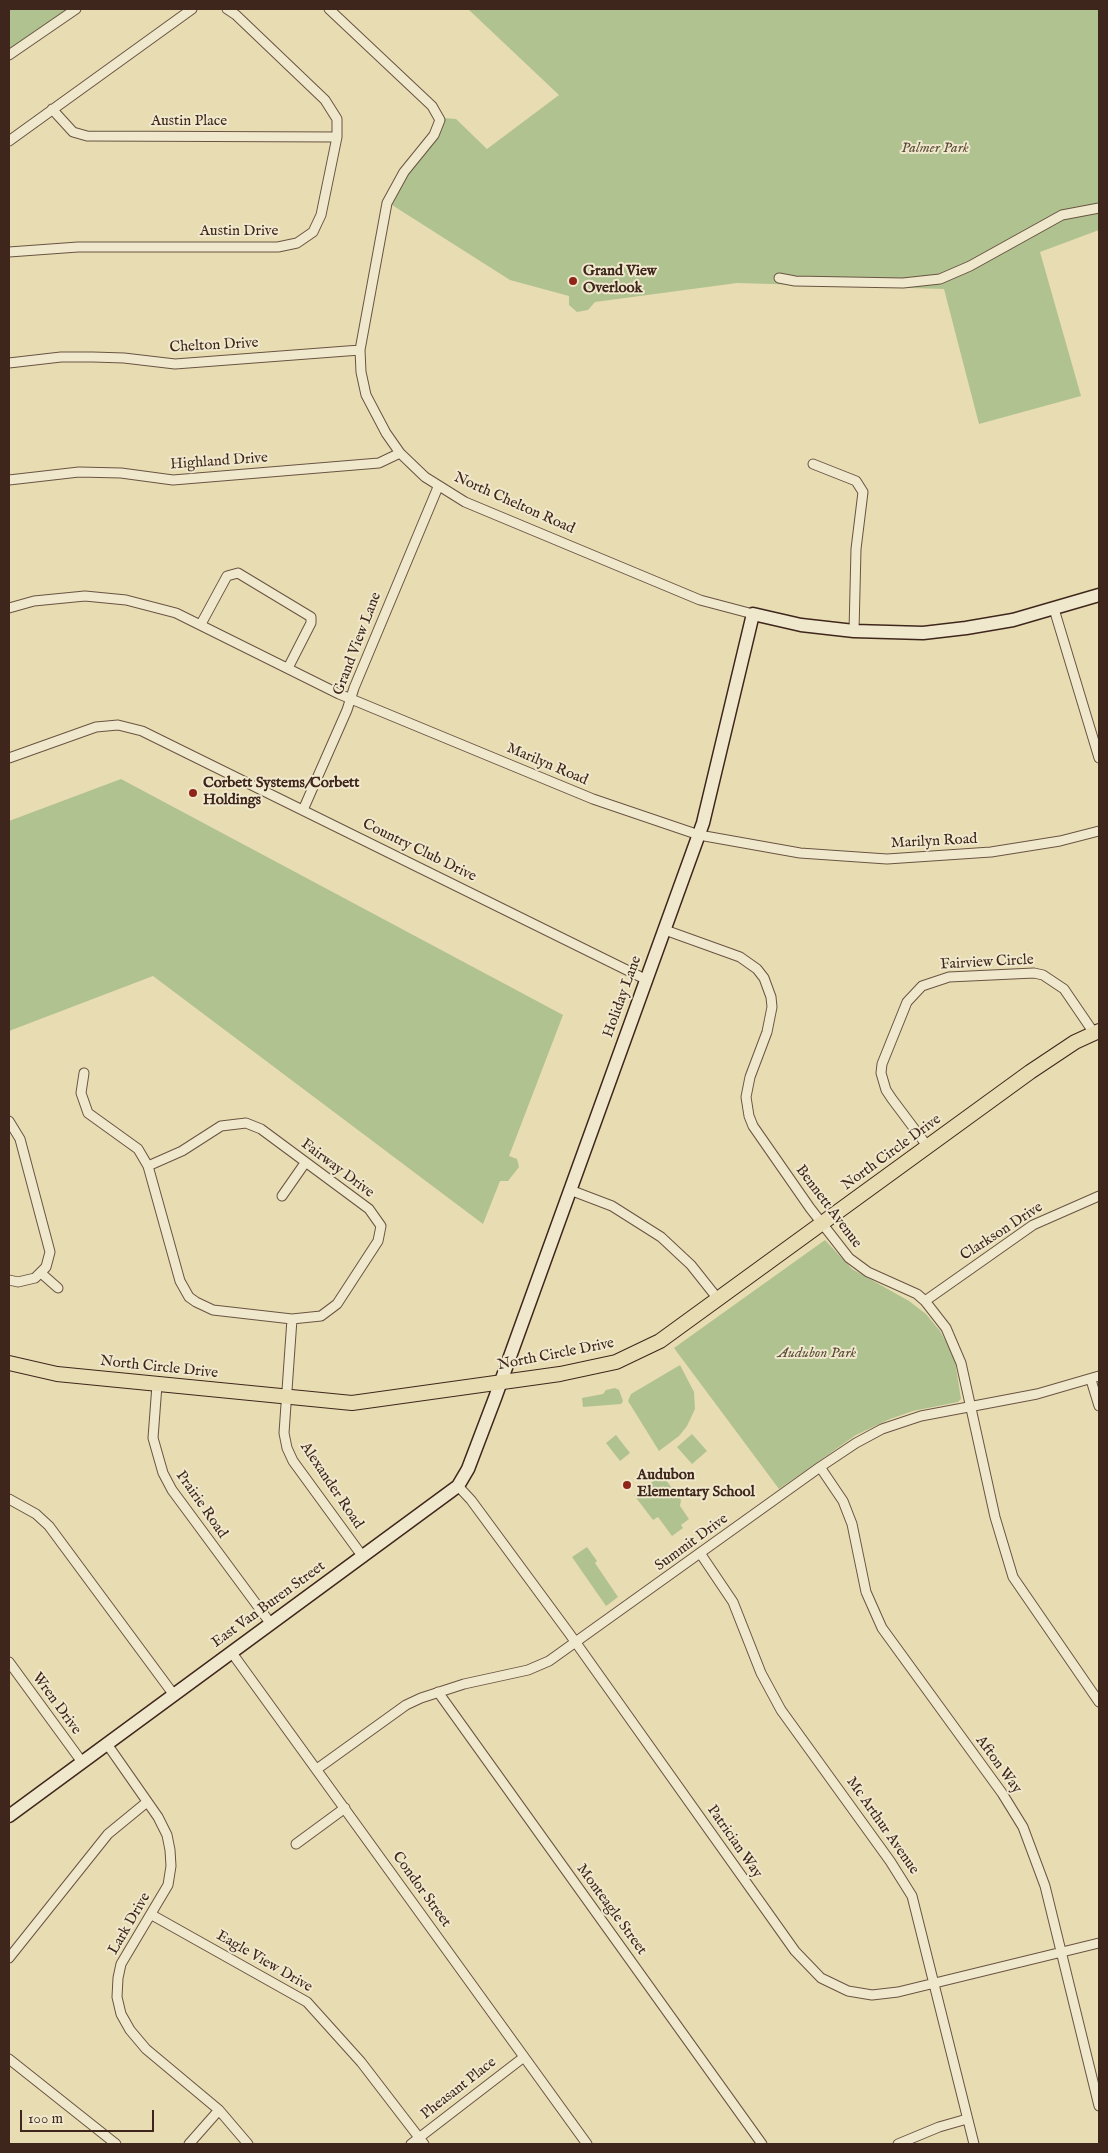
<!DOCTYPE html>
<html>
<head>
<meta charset="utf-8">
<style>
	body { margin:0 }
	#map { position:relative; width:1108px; height:2153px; overflow:hidden; background:#e8dcb2; font-family:"IM FELL English",serif }
	canvas { display:block }
	.frame { position:absolute; inset:0; border:10px solid #3f261c; pointer-events:none }
	.scale { position:absolute; left:20px; top:2110px; width:134px; height:22px; box-sizing:border-box; border:2px solid #3f261c; border-top:0; padding-left:6px; font-size:15px; line-height:18px; white-space:nowrap; color:#3f261c; -webkit-text-stroke:4px #f0e8cd; paint-order:stroke }
</style>
</head>
<body>
<div id="map">
<canvas width="1108" height="2153"></canvas>
<div class="frame"></div>
<div class="scale">100 m</div>
</div>
<script>
const c = document.querySelector('canvas').getContext('2d');
c.lineJoin = 'round';
function fill(path, color) {
  c.fillStyle = color;
  c.fill(path, 'evenodd');
}
function toPath(rows) {
  const path = new Path2D();
  for (const r of rows) {
    path.moveTo(r[0], r[1]);
    for (let i = 2; i < r.length; i += 2) path.lineTo(r[i], r[i + 1]);
  }
  return path;
}
function trace(path, color, width, dash) {
  c.strokeStyle = color;
  c.lineWidth = width;
  c.lineCap = dash ? 'butt' : 'round';
  c.setLineDash(dash || []);
  c.stroke(path);
}
function write(font, color, halo, rows, align = 'center') {
  c.font = font + ' "IM FELL English",serif';
  c.lineWidth = 4;
  c.setLineDash([]);
  c.textBaseline = 'middle';
  c.strokeStyle = halo;
  c.fillStyle = color;
  for (const [text, x, y, turn = 0] of rows) {
    c.save();
    c.translate(x, y);
    c.rotate((+turn || 0) * Math.PI / 180);
    c.textAlign = isNaN(turn) ? turn : align;
    if (halo) c.strokeText(text, 0, 0);
    c.fillText(text, 0, 0);
    c.restore();
  }
}
fill(toPath([
	[9,9,69,9,9,51],
	[468,9,1099,9,1099,230,1040,252,1081,396,979,424,944,289,737,283,595,302,588,310,577,312,569,305,569,296,510,280,392,205,404,179,442,129,444,118,456,119,487,149,559,95],
	[121,779,563,1015,509,1156,517,1159,519,1167,508,1181,500,1181,483,1224,153,976,9,1031,9,821],
	[825,1240,852,1269,909,1301,926,1314,940,1331,949,1347,955,1361,961,1399,958,1402,913,1411,890,1419,856,1435,779,1489,674,1348],
	[680,1365,694,1392,695,1409,687,1426,679,1436,659,1451,628,1401,631,1394],
	[615,1388,619,1390,623,1401,621,1404,583,1407,582,1398,603,1394,606,1390],
	[692,1434,707,1451,692,1464,677,1447],
	[616,1435,630,1453,620,1461,606,1443],
	[662,1475,681,1500,680,1506,689,1519,681,1525,683,1528,672,1536,658,1517,653,1520,634,1495],
	[587,1547,597,1561,595,1563,618,1597,606,1606,572,1557]
]), '#b0c290');
const street = toPath([
	[329,9,432,106,440,120,434,135,404,172,387,203,360,350,361,372,366,395,386,433,400,453,425,477,465,502,700,600,753,614],
	[9,55,76,9],
	[52,109,73,132,87,136,337,137],
	[9,141,192,9],
	[9,252,78,247,278,247,297,243,313,232,321,215,337,137,337,119,325,100,236,15,227,9],
	[779,278,795,281,903,283,940,279,970,266,1062,215,1099,208],
	[9,363,61,357,93,357,124,358,175,364,360,350],
	[813,464,856,481,863,492,856,549,854,631],
	[9,480,79,472,121,473,173,480,379,463,400,453],
	[9,608,34,601,85,596,126,600,176,613,339,694,593,799,699,835,800,853,887,859,991,852,1060,841,1099,831],
	[1054,609,1099,758],
	[201,624,227,576,238,573,311,617,311,623,288,668],
	[9,758,96,727,118,725,142,731,647,980],
	[303,810,347,710,354,688,438,487],
	[665,930,740,957,757,969,764,978,771,997,772,1007,767,1032,750,1077,746,1097,749,1116,753,1126,810,1208,849,1258,868,1272,917,1294,925,1301,946,1328,961,1363,995,1517,1013,1577,1099,1702],
	[84,1073,81,1093,88,1113,138,1149,148,1166,180,1281,189,1297,196,1302,213,1310,292,1319,321,1316,337,1304,378,1241,381,1226,369,1209,261,1129,246,1123,221,1126,182,1151,148,1166],
	[9,1121,20,1139,50,1252,46,1267,35,1278,18,1282,9,1280],
	[928,1147,892,1099,886,1090,881,1073,882,1064,907,1002,922,986,949,977,1034,973,1043,975,1064,989,1094,1033],
	[570,1190,612,1206,661,1237,691,1265,718,1299],
	[282,1196,305,1163],
	[41,1273,58,1288],
	[925,1301,1033,1225,1099,1196],
	[292,1319,284,1433,287,1448,293,1461,363,1557],
	[1091,1380,1099,1406],
	[157,1385,153,1438,163,1473,172,1490,271,1624],
	[820,1467,843,1501,852,1524,866,1592,882,1628,1002,1793,1023,1827,1045,1886,1099,2106],
	[458,1486,471,1500,569,1633,795,1951,821,1978,848,1991,872,1995,898,1992,1099,1943],
	[9,1499,36,1514,49,1526,174,1695],
	[700,1553,733,1602,761,1673,781,1710,890,1861,912,1896,974,2144],
	[232,1653,587,2144],
	[9,1662,82,1762],
	[438,1692,762,2144],
	[107,1744,158,1817,167,1835,170,1850,171,1866,168,1885,121,1964,118,1978,117,1997,121,2014,130,2030,146,2049,219,2110,248,2144],
	[317,1769,406,1705,421,1698,464,1684,528,1670,549,1661,820,1467,856,1443,882,1429,921,1416,1037,1394,1099,1376],
	[296,1844,345,1808],
	[152,1915,307,2002,361,2062,424,2144],
	[9,1958,108,1834,147,1802],
	[9,2059,116,2144],
	[189,2144,219,2110],
	[411,2144,524,2057],
	[898,2144,939,2127,967,2119]
]);
const secondary = toPath([
	[9,1816,458,1486,468,1469,495,1398,703,823,753,614,801,625,854,631,923,633,966,628,1013,620,1099,595]
]);
const primary = toPath([
	[9,1363,57,1374,352,1403,560,1374,616,1362,660,1341,1030,1072,1075,1042,1099,1031]
]);
trace(street, '#695442', 11);
trace(secondary, '#3f261c', 15);
trace(primary, '#3f261c', 16);
trace(street, '#f0e8cd', 9);
trace(secondary, '#f0e8cd', 12);
trace(primary, '#e8dcb2', 14);
for (const [x, y, r, color] of [
	[573,281,5,"#8f2418"],
	[193,793,5,"#8f2418"],
	[627,1485,5,"#8f2418"]
]) {
  const dot = new Path2D();
  dot.arc(x, y, r, 0, 2 * Math.PI);
  c.fillStyle = color;
  c.fill(dot);
  trace(dot, '#f0e8cd', 2);
}
write('15px', '#3f261c', '#f0e8cd', [
	["Austin Place",189,122],
	["Austin Drive",239,232],
	["Chelton Drive",214,346,-3],
	["Highland Drive",219,462,-4],
	["North Chelton Road",514,504,24],
	["Grand View Lane",358,644,-69],
	["Marilyn Road",547,765,23],
	["Marilyn Road",934,842,-3],
	["Country Club Drive",419,851,26],
	["Fairview Circle",987,963,-3],
	["Holiday Lane",623,997,-70],
	["North Circle Drive",892,1153,-36],
	["Fairway Drive",337,1169,37],
	["Bennett Avenue",828,1207,53],
	["Clarkson Drive",1002,1232,-33],
	["North Circle Drive",556,1355,-11],
	["North Circle Drive",159,1368,6],
	["Alexander Road",331,1486,56],
	["Prairie Road",201,1505,55],
	["Summit Drive",692,1543,-36],
	["East Van Buren Street",269,1605,-36],
	["Wren Drive",56,1704,54],
	["Afton Way",998,1765,54],
	["Mc Arthur Avenue",882,1826,55],
	["Patrician Way",734,1842,55],
	["Condor Street",421,1890,54],
	["Monteagle Street",611,1910,54],
	["Lark Drive",130,1924,-60],
	["Eagle View Drive",264,1962,30],
	["Pheasant Place",459,2089,-38]
]);
write('italic 15px', '#5b4d39', '#f0e8cd', [
	["Palmer Park",935,149],
	["Audubon Park",817,1354]
]);
write('bold 15px', '#3f261c', '#f0e8cd', [
	["Grand View",583,272],
	["Overlook",583,289],
	["Corbett Systems/Corbett",203,784],
	["Holdings",203,801],
	["Audubon",637,1476],
	["Elementary School",637,1493]
], 'left');
</script>
</body>
</html>
